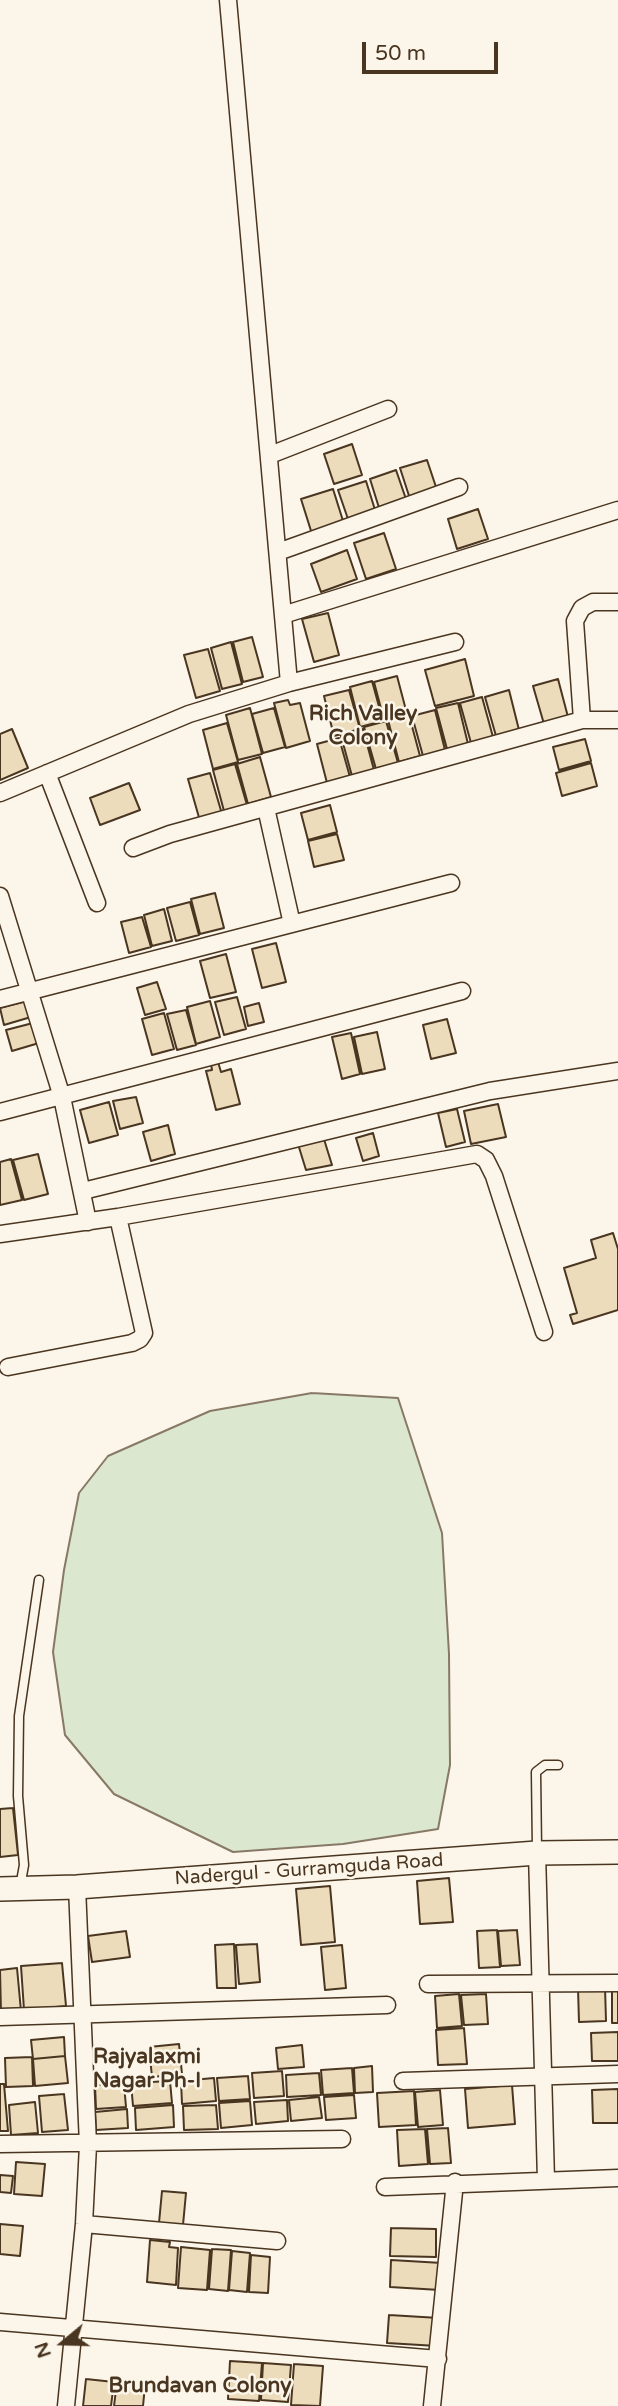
<!DOCTYPE html>
<html>
<head>
<meta charset="utf-8">
<style>
	body { margin:0 }
	#map { position:relative; width:618px; height:2406px; overflow:hidden; background:#fbf6e9; font-family:"Varela Round",sans-serif }
	canvas { display:block }
	.north { position:absolute; left:28px; top:2308px; width:70px; height:70px; -webkit-text-stroke:5px #fbf6e9; paint-order:stroke; rotate:251deg; font-size:19px; font-weight:700; line-height:28px; text-align:center; color:#4a3520 }
	.north::after { content:''; display:block; margin:auto; width:24px; height:32px; background:#4a3520; clip-path:polygon(50% 0,100% 100%,50% 72%,0 100%) }
	.scale { position:absolute; left:362px; top:42px; width:136px; height:32px; box-sizing:border-box; border:4px solid #4a3520; border-top:0; padding-left:9px; font-size:21px; line-height:24px; white-space:nowrap; color:#4a3520; -webkit-text-stroke:5px #fbf6e9; paint-order:stroke }
</style>
</head>
<body>
<div id="map">
<canvas width="618" height="2406"></canvas>
<div class="north">N</div>
<div class="scale">50 m</div>
</div>
<script>
const c = document.querySelector('canvas').getContext('2d');
c.lineJoin = 'round';
function fill(path, color) {
  c.fillStyle = color;
  c.fill(path, 'evenodd');
}
function toPath(rows) {
  const path = new Path2D();
  for (const r of rows) {
    path.moveTo(r[0], r[1]);
    for (let i = 2; i < r.length; i += 2) path.lineTo(r[i], r[i + 1]);
  }
  return path;
}
function trace(path, color, width, dash) {
  c.strokeStyle = color;
  c.lineWidth = width;
  c.lineCap = dash ? 'butt' : 'round';
  c.setLineDash(dash || []);
  c.stroke(path);
}
function write(font, color, halo, rows, align = 'center') {
  c.font = font + ' "Varela Round",sans-serif';
  c.lineWidth = 5;
  c.setLineDash([]);
  c.textBaseline = 'middle';
  c.strokeStyle = halo;
  c.fillStyle = color;
  for (const [text, x, y, turn = 0] of rows) {
    c.save();
    c.translate(x, y);
    c.rotate((+turn || 0) * Math.PI / 180);
    c.textAlign = isNaN(turn) ? turn : align;
    if (halo) c.strokeText(text, 0, 0);
    c.fillText(text, 0, 0);
    c.restore();
  }
}
const green = toPath([
	[312,1393,398,1398,442,1533,449,1654,450,1765,438,1829,343,1844,233,1852,114,1794,65,1735,53,1652,64,1570,79,1493,108,1456,210,1411,312,1393]
]);
fill(green, '#dce7d0');
trace(green, '#887966', 2);
const building = toPath([
	[352,444,362,475,334,484,324,454,352,444],
	[427,460,438,493,411,502,400,468,427,460],
	[396,470,407,502,380,511,370,479,396,470],
	[366,481,376,513,349,522,338,490,366,481],
	[333,489,344,524,312,534,301,499,333,489],
	[478,509,488,539,457,549,448,519,478,509],
	[384,533,396,569,366,579,354,543,384,533],
	[347,550,357,579,321,592,311,564,347,550],
	[328,613,339,655,314,662,302,619,328,613],
	[252,637,263,677,243,682,233,642,252,637],
	[231,642,242,684,222,689,211,648,231,642],
	[208,649,220,691,196,698,184,655,208,649],
	[465,659,474,696,435,706,425,670,465,659],
	[397,676,407,714,384,720,374,682,397,676],
	[558,679,568,717,544,724,533,686,558,679],
	[372,681,383,721,360,727,350,687,372,681],
	[349,690,360,729,334,736,324,696,349,690],
	[509,690,519,730,496,736,485,697,509,690],
	[482,697,493,737,471,743,460,703,482,697],
	[288,700,290,705,300,703,310,741,286,748,274,703,288,700],
	[458,703,468,744,447,749,436,708,458,703],
	[250,708,262,754,238,760,226,715,250,708],
	[274,708,285,747,263,753,252,714,274,708],
	[435,710,445,750,423,756,412,716,435,710],
	[409,715,420,756,399,762,388,720,409,715],
	[386,721,398,763,376,769,364,727,386,721],
	[227,723,238,762,213,769,203,730,227,723],
	[12,729,28,768,0,780,0,734,12,729],
	[363,729,374,770,352,776,341,736,363,729],
	[339,738,350,777,327,783,317,744,339,738],
	[585,739,591,761,559,770,553,747,585,739],
	[260,757,271,797,248,804,237,764,260,757],
	[591,763,597,786,562,796,556,773,591,763],
	[235,764,247,805,224,811,213,770,235,764],
	[210,773,222,814,200,821,188,779,210,773],
	[129,783,140,810,100,825,90,798,129,783],
	[330,805,337,832,308,840,301,813,330,805],
	[337,834,344,860,314,867,308,841,337,834],
	[215,893,224,928,200,934,191,899,215,893],
	[190,902,199,935,176,941,167,908,190,902],
	[164,909,172,941,152,946,144,915,164,909],
	[142,917,151,947,129,953,121,922,142,917],
	[276,943,286,982,262,988,252,949,276,943],
	[226,954,236,992,210,998,200,961,226,954],
	[157,982,166,1009,145,1015,137,988,157,982],
	[237,997,246,1029,224,1035,215,1002,237,997],
	[27,1001,31,1017,4,1025,0,1008,27,1001],
	[210,1001,220,1037,196,1044,187,1007,210,1001],
	[259,1003,264,1022,248,1026,244,1007,259,1003],
	[186,1010,196,1045,177,1050,167,1014,186,1010],
	[164,1013,174,1049,152,1055,142,1019,164,1013],
	[447,1019,456,1053,431,1059,423,1025,447,1019],
	[33,1023,39,1043,12,1051,6,1030,33,1023],
	[377,1032,385,1069,362,1074,354,1037,377,1032],
	[351,1033,360,1074,342,1079,332,1037,351,1033],
	[218,1062,221,1072,231,1069,240,1104,216,1110,206,1071,212,1070,211,1064,218,1062],
	[136,1097,143,1123,120,1129,113,1101,136,1097],
	[109,1102,118,1135,89,1143,80,1110,109,1102],
	[498,1104,506,1137,471,1144,464,1111,498,1104],
	[457,1109,465,1142,446,1147,438,1113,457,1109],
	[168,1125,175,1154,151,1161,143,1132,168,1125],
	[373,1133,379,1156,363,1161,356,1138,373,1133],
	[323,1136,332,1165,306,1170,298,1144,323,1136],
	[38,1154,48,1194,24,1200,13,1160,38,1154],
	[11,1159,22,1200,0,1205,0,1162,11,1159],
	[613,1233,618,1249,618,1310,573,1324,570,1315,577,1313,564,1268,596,1258,591,1240,613,1233],
	[13,1808,18,1855,0,1857,0,1809,13,1808],
	[449,1878,453,1922,420,1924,417,1881,449,1878],
	[330,1886,335,1942,301,1945,296,1889,330,1886],
	[497,1930,500,1967,479,1968,477,1931,497,1930],
	[517,1930,520,1965,501,1966,498,1931,517,1930],
	[126,1931,130,1957,92,1962,88,1936,126,1931],
	[234,1944,236,1988,217,1988,215,1945,234,1944],
	[257,1944,260,1982,239,1984,236,1945,257,1944],
	[342,1945,346,1988,325,1990,321,1947,342,1945],
	[62,1963,66,2006,24,2010,21,1966,62,1963],
	[17,1968,21,2011,1,2013,0,1970,17,1968],
	[605,1987,606,2021,579,2022,578,1988,605,1987],
	[612,1989,618,1989,618,2023,612,2023,612,1989],
	[459,1994,462,2026,437,2028,435,1996,459,1994],
	[486,1994,488,2024,464,2025,461,1995,486,1994],
	[464,2028,467,2064,438,2065,436,2030,464,2028],
	[618,2032,618,2061,592,2061,591,2033,618,2032],
	[64,2037,65,2056,33,2059,31,2040,64,2037],
	[179,2044,182,2074,152,2077,149,2047,179,2044],
	[302,2045,304,2067,278,2069,276,2048,302,2045],
	[65,2056,68,2083,35,2086,33,2059,65,2056],
	[32,2057,33,2086,6,2087,5,2058,32,2057],
	[372,2066,373,2092,355,2093,354,2068,372,2066],
	[352,2068,354,2093,323,2095,321,2070,352,2068],
	[282,2071,284,2096,254,2098,252,2073,282,2071],
	[319,2073,321,2095,287,2097,286,2075,319,2073],
	[248,2076,250,2099,219,2101,217,2078,248,2076],
	[214,2078,216,2101,182,2104,181,2081,214,2078],
	[170,2081,172,2103,133,2106,131,2083,170,2081],
	[0,2084,4,2084,8,2131,0,2131,0,2084],
	[124,2084,126,2107,96,2109,95,2085,124,2084],
	[512,2085,515,2124,468,2128,465,2089,512,2085],
	[618,2089,618,2123,593,2123,592,2090,618,2089],
	[440,2090,443,2125,418,2127,415,2092,440,2090],
	[414,2091,416,2125,379,2127,377,2093,414,2091],
	[64,2094,68,2130,42,2132,39,2096,64,2094],
	[354,2095,356,2118,326,2120,324,2097,354,2095],
	[319,2097,322,2118,291,2121,289,2100,319,2097],
	[287,2100,288,2121,256,2124,254,2102,287,2100],
	[250,2101,252,2125,221,2128,219,2103,250,2101],
	[35,2102,38,2133,11,2135,9,2105,35,2102],
	[173,2105,174,2127,136,2130,135,2108,173,2105],
	[216,2105,218,2129,184,2130,183,2106,216,2105],
	[127,2109,128,2128,96,2130,95,2112,127,2109],
	[448,2128,451,2163,430,2164,427,2129,448,2128],
	[425,2129,428,2164,399,2166,397,2130,425,2129],
	[16,2162,45,2164,42,2196,14,2194,16,2162],
	[0,2175,13,2176,11,2193,0,2192,0,2175],
	[162,2191,186,2193,183,2225,159,2223,162,2191],
	[0,2224,23,2226,20,2256,0,2254,0,2224],
	[391,2228,436,2229,436,2257,390,2256,391,2228],
	[150,2240,170,2242,169,2247,178,2248,176,2285,147,2282,150,2240],
	[181,2247,210,2250,207,2290,178,2288,181,2247],
	[212,2249,231,2250,228,2291,209,2289,212,2249],
	[232,2251,250,2253,247,2292,229,2290,232,2251],
	[251,2255,270,2257,268,2293,249,2292,251,2255],
	[391,2260,442,2263,440,2290,390,2287,391,2260],
	[389,2315,439,2318,437,2346,387,2343,389,2315],
	[230,2361,262,2363,259,2401,228,2399,230,2361],
	[263,2363,291,2365,288,2402,261,2400,263,2363],
	[294,2364,323,2366,320,2406,291,2405,294,2364],
	[86,2379,114,2382,111,2406,83,2406,86,2379],
	[117,2382,145,2386,143,2406,114,2406,117,2382]
]);
fill(building, '#ecdcbc');
trace(building, '#4a3520', 2);
const service = toPath([
	[537,1850,536,1772,545,1765,558,1765],
	[20,1887,24,1865,18,1796,19,1716,39,1580]
]);
const minor = toPath([
	[228,0,289,683],
	[270,455,388,409],
	[278,552,459,487],
	[283,615,618,510],
	[582,720,575,621,582,608,593,602,618,602],
	[47,773,97,903],
	[0,793,189,714,289,683,455,642],
	[266,808,292,924],
	[133,848,170,834,582,720,618,720],
	[0,896,62,1097,88,1222],
	[0,999,451,883],
	[0,1112,462,991],
	[83,1191,490,1091,618,1071],
	[0,1234,118,1217,477,1154,486,1160,494,1176,544,1332],
	[8,1367,132,1343,140,1339,144,1333,118,1217],
	[537,1853,546,2180],
	[428,1984,618,1983],
	[0,2017,387,2005],
	[403,2081,618,2074],
	[0,2144,342,2139],
	[385,2187,618,2178],
	[84,2224,277,2241],
	[0,2322,438,2359],
	[66,2406,84,2224,88,2145,77,1887],
	[432,2406,455,2182]
]);
const secondary = toPath([
	[0,1889,77,1887,537,1853,618,1852]
]);
trace(service, '#4a3520', 11);
trace(minor, '#4a3520', 19);
trace(secondary, '#4a3520', 26);
trace(service, '#fbf6e9', 8);
trace(minor, '#fbf6e9', 16);
trace(secondary, '#fbf6e9', 23);
write('19px', '#4a3520', '#fbf6e9', [
	["Nadergul - Gurramguda Road",309,1870,-4]
]);
write('bold 21px', '#4a3520', '#fbf6e9', [
	["Rich Valley",363,714],
	["Colony",363,738],
	["Rajyalaxmi",147,2057],
	["Nagar Ph-I",147,2081],
	["Brundavan Colony",200,2386]
]);
</script>
</body>
</html>
